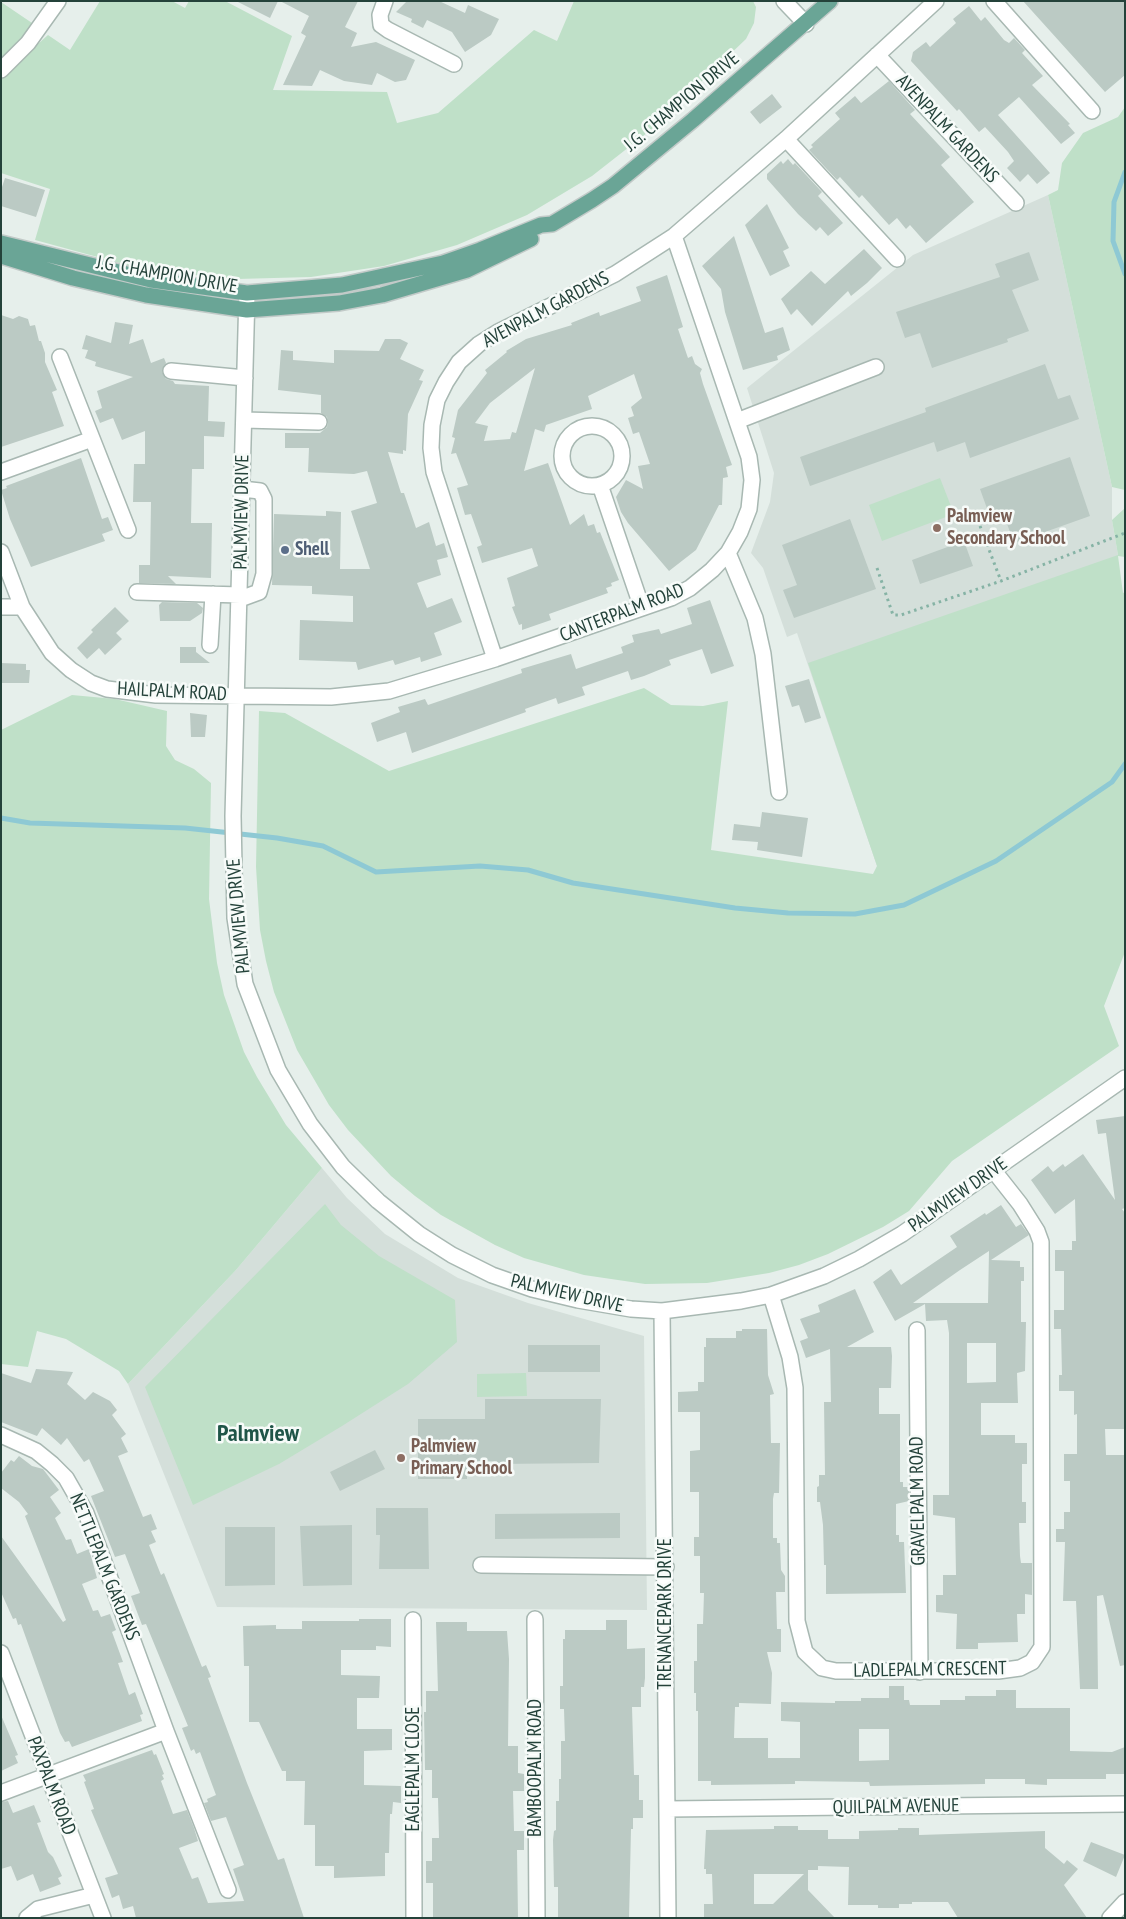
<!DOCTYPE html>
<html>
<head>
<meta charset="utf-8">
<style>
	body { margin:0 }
	#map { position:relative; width:1126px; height:1919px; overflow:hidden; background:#e6efeb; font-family:"PT Sans Narrow",sans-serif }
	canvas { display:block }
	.frame { position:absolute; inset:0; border:2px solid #24423a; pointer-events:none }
</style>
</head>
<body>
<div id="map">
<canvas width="1126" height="1919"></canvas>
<div class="frame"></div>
</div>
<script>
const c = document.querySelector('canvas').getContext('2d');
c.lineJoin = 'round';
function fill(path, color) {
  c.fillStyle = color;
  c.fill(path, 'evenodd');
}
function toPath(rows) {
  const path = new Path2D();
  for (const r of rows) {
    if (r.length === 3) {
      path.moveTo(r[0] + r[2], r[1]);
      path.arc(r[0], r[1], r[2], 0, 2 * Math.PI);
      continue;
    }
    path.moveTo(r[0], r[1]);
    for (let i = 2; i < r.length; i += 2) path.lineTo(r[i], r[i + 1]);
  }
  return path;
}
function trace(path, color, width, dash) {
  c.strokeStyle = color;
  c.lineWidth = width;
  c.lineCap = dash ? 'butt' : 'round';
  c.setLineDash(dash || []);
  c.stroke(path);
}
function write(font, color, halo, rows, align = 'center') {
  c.font = font + ' "PT Sans Narrow",sans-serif';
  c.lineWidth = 5;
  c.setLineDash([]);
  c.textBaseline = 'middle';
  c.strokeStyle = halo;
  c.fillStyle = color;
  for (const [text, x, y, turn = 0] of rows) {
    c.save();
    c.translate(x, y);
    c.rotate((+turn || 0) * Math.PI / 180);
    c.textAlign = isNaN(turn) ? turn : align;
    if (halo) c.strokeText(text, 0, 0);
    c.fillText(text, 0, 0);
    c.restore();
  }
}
fill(toPath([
	[1048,195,1112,487,1112,520,1118,555,877,866,797,633,787,637,763,568,751,553,770,502,774,473,747,388,913,255],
	[322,1168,347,1198,385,1234,458,1278,528,1303,644,1336,647,1610,217,1607,128,1384,236,1270]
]), '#d4dfda');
fill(toPath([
	[100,1,172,1,185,8,189,1,225,1,292,36,273,90,387,92,397,123,438,113,534,30,557,41,574,1,753,1,756,7,754,23,746,39,652,129,592,176,527,215,457,245,384,266,311,277,237,279,163,272,127,265,35,240,50,189,1,173,1,77,48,35,70,50],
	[1,2,35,25,1,59],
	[1125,107,1125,490,1112,487,1048,195,1058,190,1062,163,1083,133,1118,117],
	[940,478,954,514,882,541,869,505],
	[1125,508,1125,557,1118,556,1123,593,1125,592,1125,952,1104,1006,1119,1046,952,1161,909,1211,883,1227,828,1254,799,1265,769,1273,707,1283,645,1284,584,1275,524,1258,495,1245,441,1215,415,1196,391,1176,348,1130,329,1105,297,1050,274,992,266,961,260,930,256,867,259,711,285,713,389,771,644,688,671,705,703,706,728,701,711,850,873,874,877,866,808,663,1118,555,1112,520],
	[72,695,115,699,167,711,166,746,175,760,194,769,211,783,209,899,217,963,224,995,244,1052,257,1077,286,1125,322,1168,236,1270,128,1384,119,1371,66,1339,37,1331,28,1367,1,1364,1,730],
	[325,1204,341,1225,379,1256,455,1300,457,1342,408,1384,342,1426,279,1464,193,1505,145,1387],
	[526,1373,527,1396,477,1397,477,1374]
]), '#bfe0c8');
trace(toPath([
	[1125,172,1114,202,1113,241,1125,274],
	[1,818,30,823,185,828,277,838,323,846,376,872,480,866,528,870,573,883,735,908,788,913,855,914,904,905,996,861,1112,782,1125,764]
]), '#8ec9d4', 5);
fill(toPath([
	[236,1,278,1,270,18],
	[280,1,358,1,345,27,357,33,351,47,376,42,415,60,406,80,395,82,377,73,372,85,344,81,320,70,312,86,283,85,306,36,301,33,309,16],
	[407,1,439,1,465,13,468,5,499,19,491,35,465,52,452,32,427,20,423,28,411,22,412,19,396,12],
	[1023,1,1125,1,1125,75,1105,92],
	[969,6,981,21,985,17,1004,40,1009,43,1014,38,1025,50,1022,53,1043,76,1032,85,1070,124,1068,125,1075,133,1061,144,1019,97,998,115,1050,173,1037,184,1028,174,1020,182,1007,168,1014,161,1008,152,985,127,979,132,959,109,957,111,911,61,913,52,926,42,930,47,956,23,953,19],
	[889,81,915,110,910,114,950,157,941,165,974,202,926,243,910,225,906,229,897,218,889,225,862,195,859,198,840,177,837,180,809,150,813,147,811,145,840,119,835,113,855,96,861,103],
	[772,94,782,107,760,124,750,112],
	[788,159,793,165,795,163,822,192,818,196,843,223,828,236,820,227,816,231,798,214,767,179,767,174,781,161,783,164],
	[5,178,45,190,36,217,1,206,1,190],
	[767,204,789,248,783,251,790,266,770,276,745,225],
	[734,236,765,333,783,327,790,350,777,356,778,360,743,370,725,312,721,289,702,266],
	[864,249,882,268,867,283,851,296,848,291,812,326,797,309,791,315,781,299,811,271,825,284],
	[1029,252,1039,280,1012,290,1029,331,1007,339,1008,342,932,368,920,333,905,338,896,312,1000,277,995,264],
	[667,275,683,327,678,329,688,358,692,356,695,364,702,369,700,373,703,384,732,465,726,467,728,477,723,478,722,505,719,505,696,550,669,571,628,523,621,512,616,497,626,480,643,489,638,466,650,464,639,432,633,434,628,418,634,416,631,407,642,398,634,374,588,396,592,409,546,425,544,432,535,429,524,471,548,463,570,525,584,514,588,526,594,524,597,533,600,532,619,580,611,583,612,586,606,588,608,593,549,614,551,620,522,630,522,624,519,625,512,607,515,606,507,578,538,566,532,548,482,563,477,547,482,545,471,514,465,515,457,488,468,485,456,453,451,454,455,438,452,437,458,410,487,373,485,370,507,352,506,351,526,339,572,325,571,323,599,312,600,316,641,301,636,287],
	[535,368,516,433,512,432,510,439,484,441,488,426,475,423,490,403],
	[1,315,13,319,19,316,28,319,30,326,35,325,39,341,41,341,45,353,45,362,57,390,52,392,64,426,1,447],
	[115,322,133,325,129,344,143,339,151,363,164,358,166,363,162,371,166,379,173,381,175,384,209,386,208,421,225,422,224,437,204,436,204,469,192,469,191,523,212,523,211,578,168,576,176,584,139,583,139,565,150,565,151,502,133,502,134,464,145,464,145,431,122,440,113,418,100,423,95,411,102,408,97,391,133,377,95,366,96,362,85,358,88,350,82,349,86,335,111,343],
	[385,339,400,339,408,343,400,359,424,370,419,380,423,381,408,414,406,451,403,450,403,454,388,452,401,493,404,493,416,528,429,522,436,546,444,543,448,557,437,560,441,575,417,583,427,608,452,598,462,622,434,633,442,655,421,662,420,657,395,665,393,660,358,670,356,662,299,660,300,620,353,622,353,596,312,594,312,586,272,585,274,514,326,516,326,511,341,512,340,569,370,569,351,511,377,503,367,471,354,474,308,472,309,448,285,448,285,433,320,433,327,427,328,422,327,417,321,413,321,395,278,390,281,350,293,351,293,360,334,363,334,350,379,351],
	[1045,364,1058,399,1070,395,1079,419,970,458,965,442,937,452,934,442,810,486,800,457,926,412,925,408],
	[1070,457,1090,516,1014,543,1002,510,989,514,980,489],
	[81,458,102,519,108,517,113,530,102,534,105,541,31,567,10,519,1,490,7,488,6,486],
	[850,519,876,589,794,618,783,590,797,585,782,545],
	[964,541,973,566,920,584,912,560],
	[710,600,734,666,711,674,702,649,669,660,671,665,644,676,631,680,628,671,582,687,585,695,558,704,556,698,525,709,526,712,412,753,406,732,377,742,371,723,400,712,398,707,425,699,428,705,522,673,521,669,571,654,576,669,623,653,621,647,634,642,632,635,659,629,661,634,692,624,687,608],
	[162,602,197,603,203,608,202,613,190,621,160,621,159,605],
	[115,607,129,621,116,633,122,639,105,655,99,648,87,659,77,648,93,632,91,630],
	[180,647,196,647,196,652,210,663,180,663],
	[1,663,26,664,26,670,30,670,29,683,1,683],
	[809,679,821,718,805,723,799,705,792,707,785,686],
	[190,713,207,715,205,737,191,737],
	[762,812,808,818,802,857,757,850,758,842,732,840,734,824,760,827],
	[1125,1116,1125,1208,1122,1209,1125,1213,1125,1429,1105,1429,1106,1455,1125,1455,1125,1665,1120,1666,1103,1595,1097,1596,1098,1689,1080,1689,1076,1601,1063,1601,1065,1542,1056,1542,1056,1529,1064,1529,1064,1512,1070,1512,1070,1481,1064,1481,1064,1454,1077,1454,1077,1414,1074,1415,1074,1391,1059,1391,1059,1375,1062,1375,1061,1329,1054,1329,1054,1310,1064,1310,1064,1271,1055,1271,1055,1250,1072,1250,1072,1241,1076,1241,1075,1199,1055,1214,1031,1180,1048,1166,1053,1172,1063,1164,1065,1167,1083,1154,1115,1200,1106,1133,1098,1134,1096,1120],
	[1001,1205,1016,1227,1021,1224,1029,1235,991,1260,1020,1261,1020,1267,1024,1267,1024,1281,1021,1281,1021,1322,1026,1322,1025,1371,1017,1373,1018,1403,981,1403,981,1435,1015,1435,1015,1443,1027,1443,1027,1464,1022,1464,1022,1502,1026,1502,1026,1523,1019,1523,1020,1556,1021,1563,1032,1563,1032,1595,1025,1594,1025,1614,1017,1614,1018,1642,978,1643,978,1649,956,1649,957,1614,936,1612,936,1595,943,1595,943,1575,956,1575,955,1518,933,1515,933,1495,949,1495,949,1333,947,1320,926,1321,925,1304,895,1321,873,1282,891,1269,901,1285,957,1247,950,1236,985,1213,986,1215],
	[989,1251,988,1303,913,1303,960,1270],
	[967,1343,996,1343,996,1382,967,1383],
	[855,1289,874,1332,847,1347,891,1347,892,1356,891,1388,879,1388,879,1414,900,1414,900,1482,903,1482,903,1487,909,1487,909,1501,896,1504,896,1535,899,1535,899,1542,904,1542,906,1593,826,1594,826,1565,824,1565,823,1525,820,1502,817,1502,817,1487,819,1486,819,1475,825,1475,824,1402,831,1402,830,1349,806,1358,800,1341,808,1338,800,1319,820,1312,818,1305],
	[742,1329,767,1329,768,1375,774,1394,770,1395,771,1443,780,1443,779,1493,774,1493,773,1499,773,1538,777,1538,777,1543,780,1543,781,1570,785,1576,785,1592,776,1592,777,1629,781,1629,781,1652,767,1652,772,1673,771,1704,739,1703,739,1707,735,1707,734,1738,768,1738,768,1758,800,1758,800,1722,781,1721,781,1702,835,1703,835,1701,861,1701,861,1698,889,1698,889,1686,904,1686,904,1700,909,1700,910,1705,940,1705,940,1700,965,1700,965,1696,996,1696,996,1690,1016,1690,1016,1708,1070,1708,1070,1751,1112,1752,1125,1747,1125,1774,1106,1774,1106,1779,1047,1779,1047,1785,1025,1784,1025,1779,985,1779,985,1784,870,1786,869,1782,795,1781,795,1784,711,1785,711,1781,698,1781,698,1711,696,1711,696,1693,694,1693,694,1661,697,1661,697,1624,703,1624,704,1593,700,1593,700,1556,694,1556,694,1537,699,1537,699,1492,690,1492,690,1451,700,1450,700,1412,678,1412,678,1392,698,1391,698,1382,704,1382,704,1347,706,1347,706,1338,736,1338,736,1331,742,1331],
	[859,1729,889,1729,889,1760,859,1761],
	[528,1345,600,1345,600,1372,528,1372],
	[36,1369,73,1372,67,1384,85,1400,93,1392,110,1401,117,1410,112,1415,126,1434,121,1438,128,1452,118,1456,143,1517,151,1514,157,1529,151,1531,156,1542,149,1545,161,1575,164,1573,202,1667,206,1665,211,1677,208,1678,247,1783,278,1860,284,1858,304,1918,136,1918,133,1906,123,1909,119,1895,112,1898,105,1878,118,1874,91,1810,94,1809,84,1782,86,1781,83,1775,152,1750,154,1755,156,1754,164,1774,162,1775,164,1779,161,1781,173,1814,187,1810,194,1828,198,1841,179,1848,192,1879,198,1877,208,1903,244,1901,233,1869,244,1865,226,1817,211,1821,204,1803,208,1802,207,1799,216,1795,200,1752,196,1754,194,1749,191,1751,182,1728,188,1726,146,1624,142,1625,131,1596,140,1593,125,1554,115,1557,91,1496,104,1491,89,1459,84,1462,67,1438,61,1445,42,1428,37,1436,1,1422,1,1373,31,1383],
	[485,1399,601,1399,599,1463,497,1464,497,1461,467,1461,467,1479,418,1479,418,1419,485,1419],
	[375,1450,385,1469,340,1491,330,1472],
	[19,1456,32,1466,43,1469,59,1490,50,1497,61,1513,55,1518,66,1540,71,1539,77,1554,89,1549,97,1578,82,1584,93,1611,98,1610,101,1617,110,1614,116,1630,112,1632,123,1662,118,1663,129,1695,135,1692,143,1714,140,1715,142,1721,72,1747,69,1741,65,1742,60,1733,21,1624,18,1625,16,1618,13,1619,1,1592,1,1536,63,1622,66,1620,25,1516,28,1514,19,1502,1,1488,1,1473,11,1460,14,1462],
	[376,1508,428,1508,429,1569,379,1569,380,1535,376,1535],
	[620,1513,620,1538,495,1539,495,1514],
	[352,1525,352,1585,303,1586,300,1526],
	[225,1527,275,1527,275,1585,225,1586],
	[359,1619,391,1619,391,1647,376,1646,376,1650,341,1650,341,1675,380,1676,379,1698,357,1698,357,1729,392,1729,392,1750,364,1751,364,1785,401,1786,401,1803,393,1802,392,1814,390,1814,389,1853,385,1853,385,1876,334,1878,334,1866,315,1866,315,1825,304,1825,305,1781,286,1781,286,1771,282,1771,259,1722,249,1722,249,1666,244,1666,243,1626,276,1625,276,1629,302,1629,302,1621,359,1621],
	[606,1620,627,1620,627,1649,645,1648,645,1678,644,1687,641,1687,641,1707,632,1707,634,1775,639,1775,639,1800,643,1800,643,1818,633,1818,633,1829,631,1829,629,1918,558,1918,558,1887,554,1887,553,1840,554,1831,556,1830,556,1801,559,1801,559,1779,561,1779,561,1741,565,1741,564,1709,560,1709,560,1686,563,1686,563,1639,565,1639,565,1630,606,1630],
	[436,1622,467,1622,467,1631,507,1631,509,1659,508,1746,518,1746,518,1773,524,1774,524,1791,513,1791,514,1831,524,1831,524,1850,517,1850,518,1918,433,1918,433,1883,426,1883,426,1861,432,1861,432,1838,439,1838,438,1798,432,1798,432,1770,425,1770,424,1712,426,1712,426,1691,438,1691],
	[1,1715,18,1755,15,1756,18,1763,1,1771],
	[8,1801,13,1813,34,1805,41,1822,37,1823,48,1852,53,1857,62,1876,58,1878,61,1884,40,1892,33,1874,17,1881,11,1866,1,1869,1,1802],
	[774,1826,798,1826,798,1830,828,1830,828,1839,859,1839,859,1831,898,1830,898,1828,919,1828,919,1835,1045,1831,1045,1848,1064,1864,1067,1860,1078,1869,1064,1885,1087,1918,958,1918,948,1902,912,1902,912,1904,899,1904,899,1908,878,1908,878,1905,848,1905,849,1867,818,1866,818,1870,808,1870,808,1890,835,1918,704,1918,704,1904,713,1904,712,1874,706,1874,706,1869,704,1869,706,1830,774,1829],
	[754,1874,804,1874,773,1904,754,1904],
	[1091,1842,1125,1855,1116,1877,1083,1861]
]), '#bbcac4');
const minor = toPath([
	[385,1,380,15,381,25,388,30,454,64],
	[784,1,806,24],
	[994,1,1092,111],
	[877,55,1016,203],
	[1,70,28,43,58,1],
	[786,139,897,259],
	[247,293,233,816,235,918,245,984,278,1070,310,1124,343,1167,378,1201,419,1234,452,1255,492,1275,532,1289,578,1300,631,1309,662,1311,741,1301,771,1295,824,1276,859,1259,902,1234,1125,1078],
	[60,357,128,530],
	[171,371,245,378],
	[244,420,319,422],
	[737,421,876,367],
	[592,456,30],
	[1,472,92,439],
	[600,485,642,608],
	[1,552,22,607,52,653,71,670,91,683,107,689,156,695,331,697,389,691,495,659,671,598,690,588,712,570,728,553,740,532,749,509,752,480,749,457,674,236],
	[728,553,755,618,763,654,779,792],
	[137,592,240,595],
	[240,599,259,592,264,574,264,499,260,491,242,489],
	[1,607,22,607],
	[210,645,213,594],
	[495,659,434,472,431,448,432,425,437,400,446,382,459,362,479,344,498,332,615,274,674,236,786,139,936,1],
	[771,1295,790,1357,795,1388,797,1621,805,1652,822,1668,836,1671,998,1671,1020,1668,1032,1662,1042,1647,1042,1637,1041,1242,1037,1231,1020,1204,994,1171],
	[662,1311,668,1918],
	[917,1330,920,1672],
	[1,1435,36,1451,52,1464,66,1478,86,1513,166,1731,228,1890],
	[481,1565,666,1567],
	[535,1619,537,1918],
	[413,1620,414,1918],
	[1,1653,103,1918],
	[1,1793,166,1731],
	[667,1809,1125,1804],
	[27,1918,38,1909,94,1895],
	[1110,1918,1125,1902]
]);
const major = toPath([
	[1,243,151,280,247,293,342,285,443,263,480,250,541,225,552,224,592,200,613,186,693,120,830,1],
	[1,256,73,278,146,295,247,310,339,303,382,295,467,270,531,239]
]);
trace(minor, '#a8b8b2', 18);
trace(major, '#c2cac8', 18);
trace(toPath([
	[980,526,1001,581],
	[877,568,893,615,901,615,1001,581,1125,533]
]), '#86b3a5', 3, [2.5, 4]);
trace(minor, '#fff', 15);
trace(major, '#6aa596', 15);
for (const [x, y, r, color] of [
	[937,528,5,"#8d6e63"],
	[285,550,5,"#5c6f8a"],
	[401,1458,5,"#8d6e63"]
]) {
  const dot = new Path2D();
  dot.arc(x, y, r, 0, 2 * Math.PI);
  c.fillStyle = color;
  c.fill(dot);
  trace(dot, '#f7fbf9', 2);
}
write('19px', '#24423a', '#f7fbf9', [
	["J.G. CHAMPION DRIVE",682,102,-40],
	["AVENPALM GARDENS",947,129,47],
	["J.G. CHAMPION DRIVE",167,275,10],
	["AVENPALM GARDENS",546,310,-28],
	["PALMVIEW DRIVE",242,512,-89],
	["CANTERPALM ROAD",622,613,-21],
	["HAILPALM ROAD",172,692,3],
	["PALMVIEW DRIVE",239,916,-95],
	["PALMVIEW DRIVE",958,1195,-35],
	["PALMVIEW DRIVE",567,1294,13],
	["GRAVELPALM ROAD",918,1501,-91],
	["NETTLEPALM GARDENS",104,1567,68],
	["TRENANCEPARK DRIVE",666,1614,-90],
	["LADLEPALM CRESCENT",930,1670,-1],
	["BAMBOOPALM ROAD",536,1768,-90],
	["EAGLEPALM CLOSE",414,1769,-90],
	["PAXPALM ROAD",51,1786,69],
	["QUILPALM AVENUE",896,1807,-1]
]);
write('bold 19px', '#785e54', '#f7fbf9', [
	["Palmview",947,517],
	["Secondary School",947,539],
	["Palmview",411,1447],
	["Primary School",411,1469]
], 'left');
write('bold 19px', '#4e5e75', '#f7fbf9', [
	["Shell",295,550]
], 'left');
write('bold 24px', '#1f5548', '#f7fbf9', [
	["Palmview",258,1434]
]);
</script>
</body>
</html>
